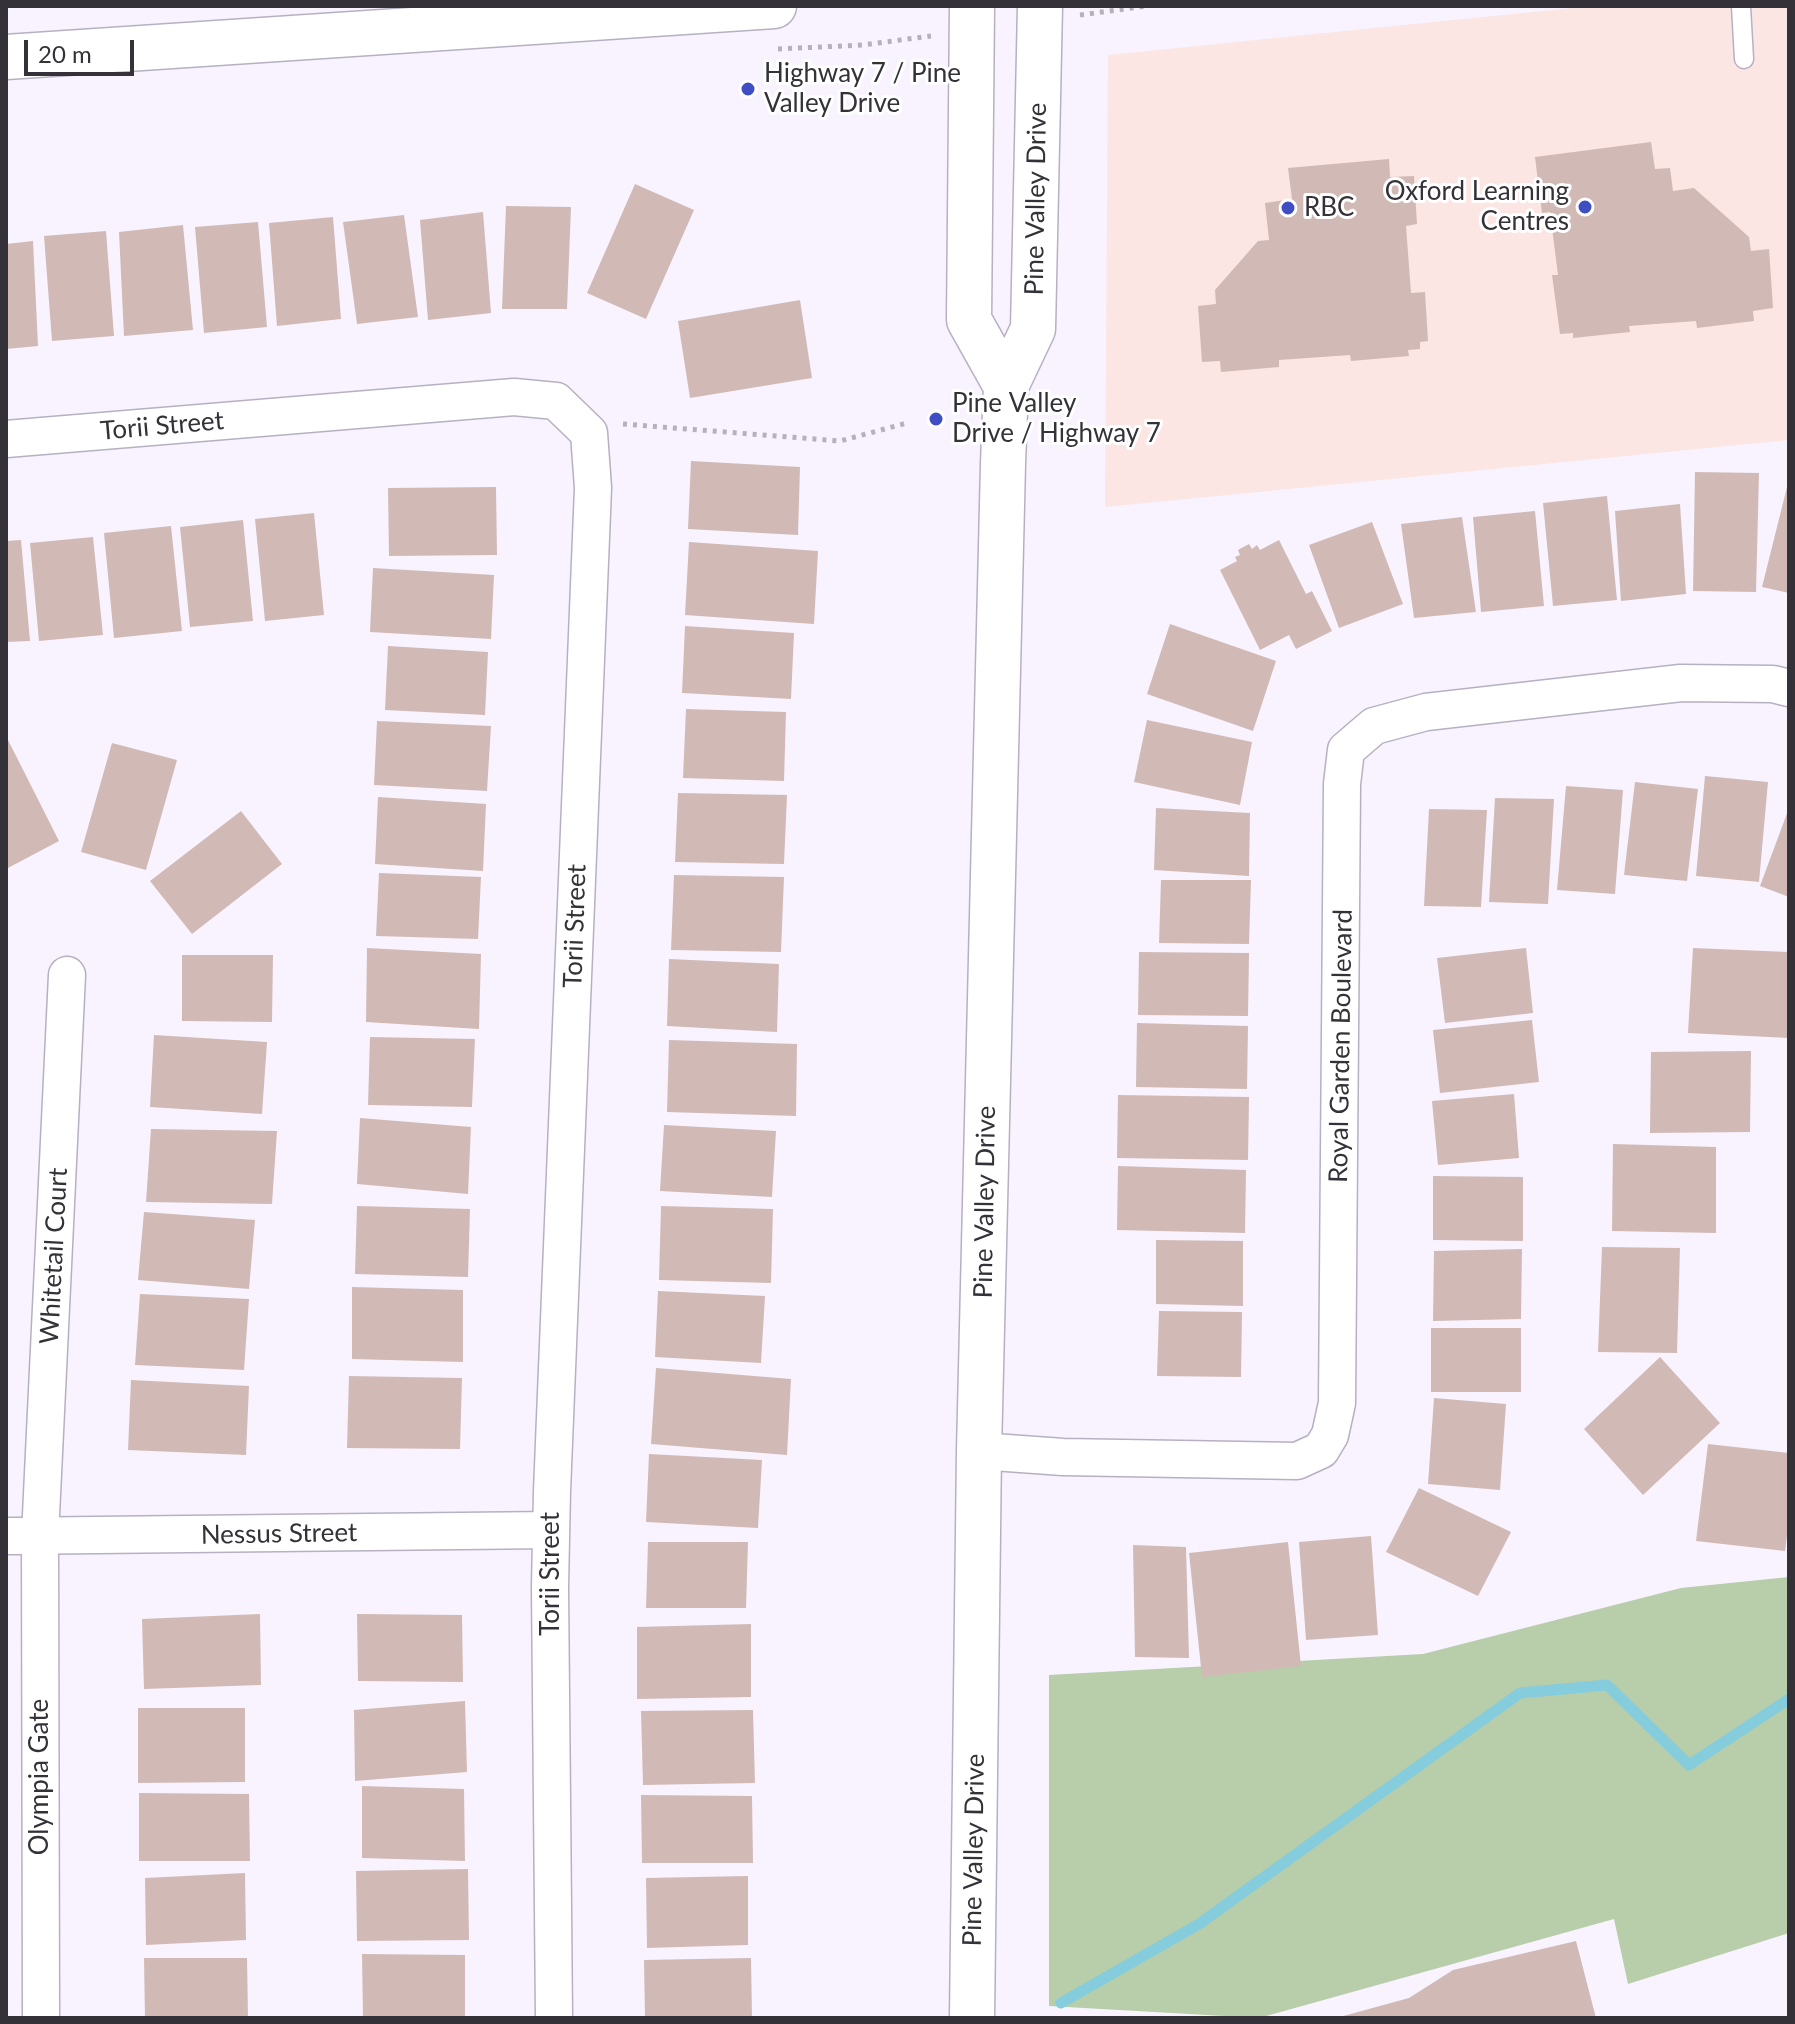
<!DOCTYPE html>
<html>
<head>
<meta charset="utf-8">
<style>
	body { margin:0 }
	#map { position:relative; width:1795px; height:2024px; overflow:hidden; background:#f8f3ff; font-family:Lato,sans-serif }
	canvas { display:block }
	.frame { position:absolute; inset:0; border:8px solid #343138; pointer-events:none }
	.scale { position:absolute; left:24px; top:40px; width:110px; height:36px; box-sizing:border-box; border:4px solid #343138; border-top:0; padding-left:10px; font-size:24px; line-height:28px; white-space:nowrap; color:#343138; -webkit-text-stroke:6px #fff; paint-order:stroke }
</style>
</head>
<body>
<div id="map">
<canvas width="1795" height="2024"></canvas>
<div class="frame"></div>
<div class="scale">20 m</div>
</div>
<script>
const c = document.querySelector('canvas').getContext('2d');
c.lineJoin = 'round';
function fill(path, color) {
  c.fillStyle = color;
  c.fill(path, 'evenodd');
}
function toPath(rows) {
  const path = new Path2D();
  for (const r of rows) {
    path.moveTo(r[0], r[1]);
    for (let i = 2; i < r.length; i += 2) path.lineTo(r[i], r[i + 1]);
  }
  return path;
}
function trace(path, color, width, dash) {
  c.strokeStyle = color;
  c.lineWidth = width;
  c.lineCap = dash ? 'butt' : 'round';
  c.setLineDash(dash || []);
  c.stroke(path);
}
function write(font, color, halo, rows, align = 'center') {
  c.font = font + ' Lato,sans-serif';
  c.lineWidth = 6;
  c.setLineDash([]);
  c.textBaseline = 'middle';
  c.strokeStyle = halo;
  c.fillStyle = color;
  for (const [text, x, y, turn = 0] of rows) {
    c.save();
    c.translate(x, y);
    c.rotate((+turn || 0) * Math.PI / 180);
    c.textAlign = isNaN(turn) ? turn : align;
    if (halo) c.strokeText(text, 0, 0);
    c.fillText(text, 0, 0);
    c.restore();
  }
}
fill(toPath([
	[1592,6,1789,6,1789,440,1105,507,1108,55]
]), '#fbe6e3');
fill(toPath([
	[1789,1577,1789,1933,1628,1984,1614,1919,1259,2018,1049,2006,1049,1675,1423,1654,1681,1588]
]), '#b8cda9');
trace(toPath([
	[1061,2003,1199,1924,1520,1693,1607,1685,1689,1765,1789,1699]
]), '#85cddc', 11);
fill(toPath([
	[1651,142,1655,169,1670,168,1673,191,1694,188,1749,237,1751,251,1769,249,1773,308,1753,311,1754,321,1697,328,1696,321,1629,326,1630,332,1573,338,1573,333,1560,334,1552,275,1558,275,1550,212,1542,213,1535,157],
	[1389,159,1390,177,1414,176,1417,224,1406,226,1411,293,1425,292,1428,341,1420,342,1420,349,1408,350,1409,356,1351,361,1350,355,1279,360,1279,367,1221,372,1220,361,1202,362,1198,306,1216,304,1215,290,1258,241,1269,240,1265,203,1292,199,1288,168],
	[635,184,694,210,646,319,587,293],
	[506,206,571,207,567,309,502,309],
	[483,212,491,313,428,320,420,220],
	[404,215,418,317,357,324,343,222],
	[333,217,341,319,277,326,269,223],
	[258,222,267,327,204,333,195,227],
	[183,225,193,330,124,336,119,232],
	[106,231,114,336,52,341,44,236],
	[33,241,38,346,6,349,6,244],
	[800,300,812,378,690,398,678,321],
	[691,461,800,467,798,535,688,529],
	[1695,472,1759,473,1756,592,1693,591],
	[1788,483,1789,483,1789,593,1762,587],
	[496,487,497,555,389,556,388,488],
	[1607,496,1617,600,1553,606,1543,503],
	[1680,504,1686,594,1621,601,1615,511],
	[1535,511,1544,606,1481,612,1473,517],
	[314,513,324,615,265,621,255,519],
	[1462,517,1476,612,1414,618,1401,524],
	[243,520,253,621,190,627,180,527],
	[1372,522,1403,604,1339,628,1309,545],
	[171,526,182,631,114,638,104,533],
	[93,537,103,635,39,641,30,543],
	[21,540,30,641,6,642,6,541],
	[1279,540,1306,594,1312,591,1332,631,1296,649,1289,635,1260,650,1220,570,1237,561,1235,557,1240,555,1238,550,1249,544,1252,549,1257,545,1260,550],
	[689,542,818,551,814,624,685,615],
	[373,568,494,575,491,639,370,632],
	[1170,624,1276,661,1253,731,1147,694],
	[685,626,794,633,791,699,682,693],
	[388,646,488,652,485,715,385,710],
	[686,709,786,712,784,781,683,778],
	[1147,720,1252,742,1240,805,1134,782],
	[377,721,491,726,487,791,374,785],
	[6,736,59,841,6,869],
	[112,743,177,760,146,870,81,852],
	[1705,776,1768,782,1759,882,1696,876],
	[1635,782,1698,789,1687,881,1624,875],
	[1566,786,1623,790,1615,894,1557,890],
	[678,793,787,795,784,864,675,862],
	[378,797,486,804,483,871,375,864],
	[1495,798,1554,799,1548,904,1489,902],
	[1156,808,1250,813,1249,876,1154,870],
	[1789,808,1789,897,1760,886],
	[1429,809,1487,810,1481,907,1424,906],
	[241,811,282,864,192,934,150,881],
	[379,873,481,877,478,939,376,936],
	[674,875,784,877,781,952,671,950],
	[1161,880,1251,880,1249,944,1159,943],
	[367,948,481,954,479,1029,366,1022],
	[1526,948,1533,1013,1445,1023,1437,958],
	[1693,948,1789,952,1789,1038,1688,1033],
	[1139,952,1249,953,1248,1016,1138,1015],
	[182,955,273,955,272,1022,182,1021],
	[669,959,779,964,777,1032,667,1026],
	[1532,1020,1539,1082,1440,1093,1433,1030],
	[1137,1023,1248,1026,1247,1089,1136,1087],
	[154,1035,267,1042,262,1114,150,1107],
	[370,1037,475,1039,472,1107,368,1105],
	[669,1040,797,1044,796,1116,667,1112],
	[1751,1051,1750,1132,1650,1133,1651,1052],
	[1514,1094,1519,1158,1438,1165,1432,1101],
	[1118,1095,1249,1097,1248,1160,1117,1158],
	[360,1118,471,1127,468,1194,357,1184],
	[664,1125,776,1131,772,1197,660,1191],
	[151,1129,277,1131,272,1204,146,1202],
	[1613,1144,1716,1147,1716,1233,1612,1231],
	[1118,1166,1246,1170,1245,1233,1117,1230],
	[1433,1176,1523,1177,1523,1241,1433,1240],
	[357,1206,470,1209,468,1277,355,1274],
	[661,1206,773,1209,771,1283,659,1280],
	[144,1212,255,1220,249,1289,138,1280],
	[1156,1240,1243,1241,1243,1306,1156,1304],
	[1602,1247,1680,1248,1677,1353,1598,1352],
	[1522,1249,1521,1319,1433,1321,1434,1251],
	[352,1287,463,1290,463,1362,352,1359],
	[658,1291,765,1296,761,1363,655,1357],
	[140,1294,249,1299,244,1370,135,1365],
	[1159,1311,1242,1312,1241,1377,1157,1376],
	[1431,1328,1521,1328,1521,1392,1431,1392],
	[1660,1357,1720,1423,1643,1495,1584,1429],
	[656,1368,791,1379,787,1455,651,1444],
	[349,1376,462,1378,460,1449,347,1448],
	[131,1380,249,1386,246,1455,128,1450],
	[1434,1398,1506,1404,1500,1490,1428,1484],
	[1708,1444,1789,1453,1789,1520,1785,1551,1696,1541],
	[649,1454,762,1460,758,1528,646,1522],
	[1419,1488,1511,1532,1478,1596,1386,1552],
	[1371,1536,1378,1635,1306,1640,1299,1542],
	[648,1542,748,1542,746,1608,646,1608],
	[1288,1542,1301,1666,1202,1677,1189,1553],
	[1133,1545,1186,1547,1189,1658,1135,1657],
	[260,1614,261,1685,144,1689,142,1619],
	[357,1614,462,1615,463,1682,358,1681],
	[751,1624,751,1697,637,1699,637,1627],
	[465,1701,467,1772,355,1781,354,1710],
	[138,1708,245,1708,245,1782,138,1783],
	[753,1710,755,1783,643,1785,641,1711],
	[362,1786,464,1789,465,1861,362,1858],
	[139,1793,249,1794,250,1861,139,1861],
	[641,1795,752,1796,753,1863,642,1863],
	[468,1869,469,1940,357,1941,356,1871],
	[245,1873,246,1940,146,1945,145,1878],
	[748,1876,748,1945,647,1948,646,1878],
	[1576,1941,1596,2018,1336,2018,1409,1998,1453,1970],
	[362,1954,465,1955,465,2018,363,2018],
	[144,1958,247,1958,248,2018,145,2018],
	[751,1958,752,2018,645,2018,644,1960]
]), '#d1bab5');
const service = toPath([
	[1741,6,1744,59]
]);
const minor = toPath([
	[6,439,514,397,556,401,589,433,593,488,552,1491,550,1587,554,2018],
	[979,1451,1063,1457,1297,1461,1321,1450,1330,1435,1337,1403,1342,784,1346,750,1374,726,1426,712,1681,683,1773,684,1789,688],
	[6,1536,551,1530],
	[41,2018,40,1536,67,975]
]);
const secondary = toPath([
	[972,6,969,320,1006,386],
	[972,2018,979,1451,1003,464,1006,386,1033,329,1040,6]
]);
const primary = toPath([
	[6,57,774,6]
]);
trace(service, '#b7b0c2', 21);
trace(minor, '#b7b0c2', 39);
trace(secondary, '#b7b0c2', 47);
trace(primary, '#b7b0c2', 47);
trace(toPath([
	[1080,15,1147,6],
	[778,49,862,45,931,36],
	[623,424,840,441,907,423]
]), '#b5b1bb', 5, [4, 6]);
trace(service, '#fff', 18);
trace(minor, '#fff', 36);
trace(secondary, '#fff', 44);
trace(primary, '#fff', 44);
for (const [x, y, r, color] of [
	[748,89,8,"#3f4fc3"],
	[1585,207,8,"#3f4fc3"],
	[1288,208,8,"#3f4fc3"],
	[936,419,8,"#3f4fc3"]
]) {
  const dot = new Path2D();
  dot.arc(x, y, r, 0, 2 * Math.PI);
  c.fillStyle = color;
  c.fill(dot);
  trace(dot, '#fff', 3);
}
write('26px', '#343138', '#fff', [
	["Highway 7 / Pine",764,74],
	["Valley Drive",764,104],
	["Oxford Learning",1569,192,"right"],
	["Centres",1569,222,"right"],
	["RBC",1304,208],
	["Pine Valley",952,404],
	["Drive / Highway 7",952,434]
], 'left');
write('26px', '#343138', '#fff', [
	["Pine Valley Drive",1036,199,-89],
	["Torii Street",162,426,-5],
	["Torii Street",575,926,-88],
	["Royal Garden Boulevard",1341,1046,-89],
	["Pine Valley Drive",985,1202,-89],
	["Whitetail Court",54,1256,-87],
	["Nessus Street",279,1534,-1],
	["Torii Street",551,1574,-90],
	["Olympia Gate",40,1777,-90],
	["Pine Valley Drive",974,1850,-89]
]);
</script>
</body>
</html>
